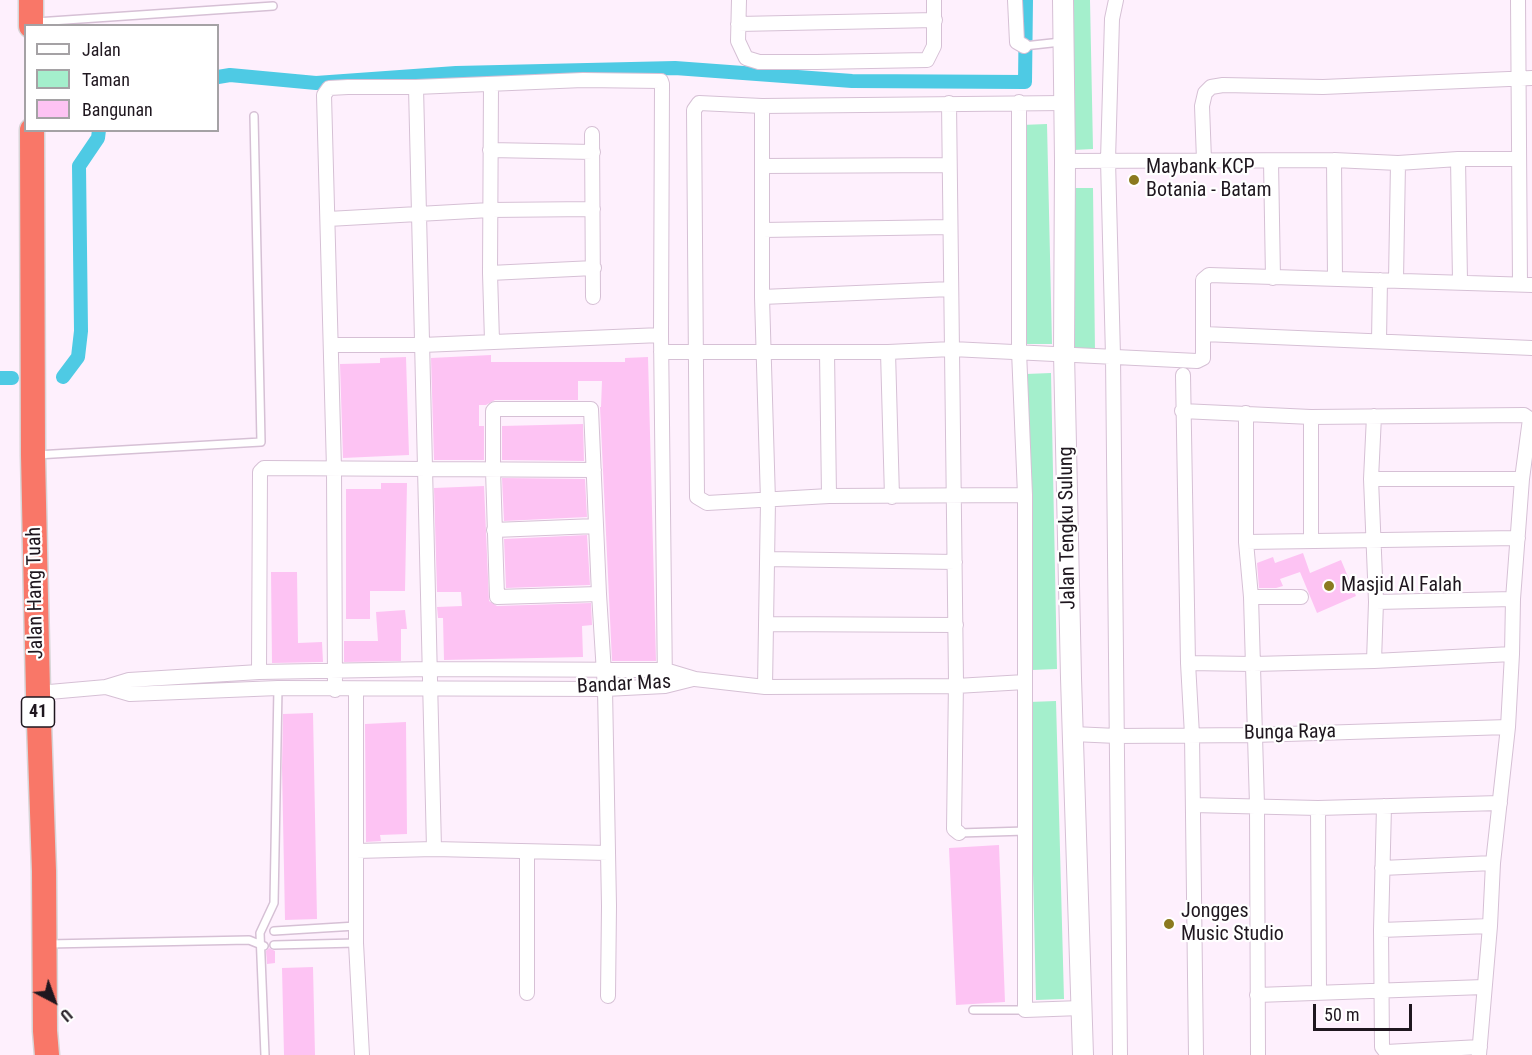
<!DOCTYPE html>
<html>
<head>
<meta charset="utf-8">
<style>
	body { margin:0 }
	#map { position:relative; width:1532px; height:1055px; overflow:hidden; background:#fef0fd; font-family:"Roboto Condensed",sans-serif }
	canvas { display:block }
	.legend { position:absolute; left:24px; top:24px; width:195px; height:108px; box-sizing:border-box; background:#fff; border:2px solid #a5a2a5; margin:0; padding:8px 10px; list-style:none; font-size:18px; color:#1f171f }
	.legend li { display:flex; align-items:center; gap:12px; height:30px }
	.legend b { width:30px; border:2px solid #a5a2a5 }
	.north { position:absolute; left:24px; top:971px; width:60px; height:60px; -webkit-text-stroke:4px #fff; paint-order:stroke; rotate:139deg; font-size:16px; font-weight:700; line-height:24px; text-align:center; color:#1f171f }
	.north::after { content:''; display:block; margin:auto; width:21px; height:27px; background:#1f171f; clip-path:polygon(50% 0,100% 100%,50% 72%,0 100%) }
	.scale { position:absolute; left:1313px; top:1004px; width:99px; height:27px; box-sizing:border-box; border:3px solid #1f171f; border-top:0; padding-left:8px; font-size:18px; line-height:21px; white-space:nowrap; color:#1f171f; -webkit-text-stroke:4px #fff; paint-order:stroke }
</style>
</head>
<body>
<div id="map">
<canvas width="1532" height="1055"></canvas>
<ul class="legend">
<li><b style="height:8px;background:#fff"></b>Jalan</li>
<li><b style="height:16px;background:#a4efcc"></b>Taman</li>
<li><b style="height:16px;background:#fdc3f3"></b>Bangunan</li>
</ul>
<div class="north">U</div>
<div class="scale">50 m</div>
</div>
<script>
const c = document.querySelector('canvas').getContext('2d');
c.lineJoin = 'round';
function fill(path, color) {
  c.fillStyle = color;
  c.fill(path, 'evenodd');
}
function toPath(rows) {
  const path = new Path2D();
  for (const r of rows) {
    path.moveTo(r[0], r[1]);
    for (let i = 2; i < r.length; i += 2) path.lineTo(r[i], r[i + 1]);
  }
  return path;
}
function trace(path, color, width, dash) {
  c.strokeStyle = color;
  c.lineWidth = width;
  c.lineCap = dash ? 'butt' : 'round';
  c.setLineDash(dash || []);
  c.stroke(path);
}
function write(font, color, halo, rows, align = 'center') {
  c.font = font + ' "Roboto Condensed",sans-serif';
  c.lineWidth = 4.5;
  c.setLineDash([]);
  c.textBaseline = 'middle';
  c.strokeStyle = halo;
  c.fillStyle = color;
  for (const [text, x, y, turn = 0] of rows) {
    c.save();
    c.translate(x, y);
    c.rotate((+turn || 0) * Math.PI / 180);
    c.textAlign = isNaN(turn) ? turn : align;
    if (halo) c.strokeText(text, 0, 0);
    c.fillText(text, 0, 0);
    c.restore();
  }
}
fill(toPath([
	[1070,0,1090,0,1093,149,1073,150],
	[1047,124,1052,344,1025,344,1021,125],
	[1068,188,1093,188,1095,352,1072,353],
	[1051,373,1057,669,1032,670,1026,374],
	[1056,701,1064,999,1036,1000,1029,702]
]), '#a4efcc');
trace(toPath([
	[218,77,230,75,316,83,456,73,675,68,852,81,1025,82,1026,0],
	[63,377,78,357,81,331,79,166,98,138,99,130],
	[0,378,12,378]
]), '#4ecae4', 14);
fill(toPath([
	[491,355,491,362,625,362,625,358,648,357,656,661,612,661,600,407,601,407,602,381,578,381,578,400,495,400,486,405,479,405,479,426,484,426,484,460,434,460,431,358],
	[406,357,409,455,343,458,340,364,380,363,380,358],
	[583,424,584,461,502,460,502,426],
	[502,478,585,479,587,517,504,521],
	[381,483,407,483,405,591,370,591,370,619,346,619,346,489,381,489],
	[484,486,489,601,497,606,591,603,592,625,582,626,583,657,444,660,443,618,438,618,437,607,462,606,461,592,437,592,434,488],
	[587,535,590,585,506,588,504,539],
	[1303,553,1310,573,1341,560,1356,596,1317,613,1300,572,1280,579,1283,586,1276,588,1259,588,1257,563,1273,557,1275,563],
	[271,572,297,572,298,643,322,642,323,662,272,663],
	[405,610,407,629,401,629,401,661,344,662,344,641,378,641,376,612],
	[313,713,317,919,285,920,282,768,283,714],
	[406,722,407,834,380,835,381,841,366,842,365,724],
	[999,845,1005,1002,956,1005,949,848],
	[269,948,275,951,275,963,267,964,266,951],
	[313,967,315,1055,284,1055,282,968]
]), '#fdc3f3');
const lane = toPath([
	[36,22,273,6],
	[1024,46,1061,42],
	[36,455,261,442,254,116],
	[959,833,1026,831],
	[274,931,356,926],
	[48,944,249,940,264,946],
	[274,945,356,943],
	[973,1010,1025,1010],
	[265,1055,260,933,274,903,278,688]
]);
const street = toPath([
	[739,0,738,41,746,58,759,62,816,62,927,60,934,46,934,0],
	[1015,0,1017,42,1024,46],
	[1116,0,1112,19,1108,160,1113,356,1120,1055],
	[1518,0,1520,284],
	[738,24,935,20],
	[491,84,490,273,492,341],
	[416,87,434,849],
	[1019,102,1019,351,1025,495,1025,1010,1081,1008],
	[949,103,956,681,954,829,959,833],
	[762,106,762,297,768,501,765,687],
	[592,134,593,297],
	[490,150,593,152],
	[1458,159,1460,281],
	[1204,160,1202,106,1205,93,1211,87,1223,85,1323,87,1532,78],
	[1334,160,1335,279],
	[1065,161,1334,160,1398,163,1458,159,1519,159],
	[1271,161,1273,278],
	[762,166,949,165],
	[328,219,490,210,593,209],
	[763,230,950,227],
	[490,273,594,268],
	[1396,280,1398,163],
	[762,297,951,289],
	[1204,334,1532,348],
	[1379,341,1380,280],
	[331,345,422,345,661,335],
	[661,352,888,352,952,349,1197,361,1203,358,1203,280,1209,275,1532,285],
	[827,352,829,496],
	[888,352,892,497],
	[1183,375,1188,663,1192,735,1196,1055],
	[1182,411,1311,417,1524,415,1530,419,1522,479,1513,599,1512,654,1508,727,1493,863,1490,926,1479,1055],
	[1246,413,1246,542,1251,597,1257,805,1258,1055],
	[1311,417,1311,541],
	[1371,479,1522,479],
	[1025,495,829,496,707,503,697,497,694,110,699,103,762,106,1064,103],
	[494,530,596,526],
	[1246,542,1518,538],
	[768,559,955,562],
	[599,594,497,597,493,470,493,411,495,409,591,409,599,594,605,689,609,906,608,996],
	[1251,597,1301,597],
	[1376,602,1513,599],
	[767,624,956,625],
	[1374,661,1376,602,1371,479,1374,416],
	[1188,663,1253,664,1374,661,1512,654],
	[259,672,260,472,264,468,594,470],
	[106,687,130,694,278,688,605,689,665,686,693,679],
	[356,689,356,943,362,1055],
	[335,690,334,469,324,95,329,88,348,87,416,87,583,80,661,81,662,84,661,335,665,686],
	[38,693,106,687,129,680,259,672,430,669,665,670,695,679,765,687,956,686,1025,682],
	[1073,734,1117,736,1254,735,1508,727],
	[1193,805,1318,808,1500,803],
	[1384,806,1381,930,1382,1047,1386,1052,1480,1047],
	[1318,808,1319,993],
	[356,851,434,849,608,853],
	[527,852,527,993],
	[1382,868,1493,863],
	[1381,930,1490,926],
	[1257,995,1484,987]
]);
const secondary = toPath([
	[1063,0,1065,161,1064,353,1071,678,1083,1055]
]);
const highway = toPath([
	[31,0,31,26],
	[32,130,33,455,38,693,44,871,45,1031,47,1055]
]);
trace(lane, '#d6c0d5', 10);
trace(street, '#d6c0d5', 16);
trace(secondary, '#d6c0d5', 22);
trace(highway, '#d7d5d7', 27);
trace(lane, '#fff', 7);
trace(street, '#fff', 14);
trace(secondary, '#fff', 20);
trace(highway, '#f97768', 24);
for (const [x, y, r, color] of [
	[1134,180,6,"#8b7a1f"],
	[1329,586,6,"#8b7a1f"],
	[1169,924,6,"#8b7a1f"]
]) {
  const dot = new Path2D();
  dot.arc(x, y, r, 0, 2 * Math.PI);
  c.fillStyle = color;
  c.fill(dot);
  trace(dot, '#fff', 2);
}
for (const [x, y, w] of [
	[38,712,33]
]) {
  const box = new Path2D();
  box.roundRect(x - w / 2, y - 15, w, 30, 4.5);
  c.fillStyle = '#fff';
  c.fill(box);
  trace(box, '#1f171f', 1.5);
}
write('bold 18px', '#1f171f', null, [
	["41",38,712]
]);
write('20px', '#1f171f', '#fff', [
	["Maybank KCP",1146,168],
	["Botania - Batam",1146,191],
	["Masjid Al Falah",1341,586],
	["Jongges",1181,912],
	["Music Studio",1181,935]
], 'left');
write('20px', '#1f171f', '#fff', [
	["Jalan Tengku Sulung",1068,528,-91],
	["Jalan Hang Tuah",36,593,-91],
	["Bandar Mas",624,685,-3],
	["Bunga Raya",1290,733,-1]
]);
</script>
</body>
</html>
